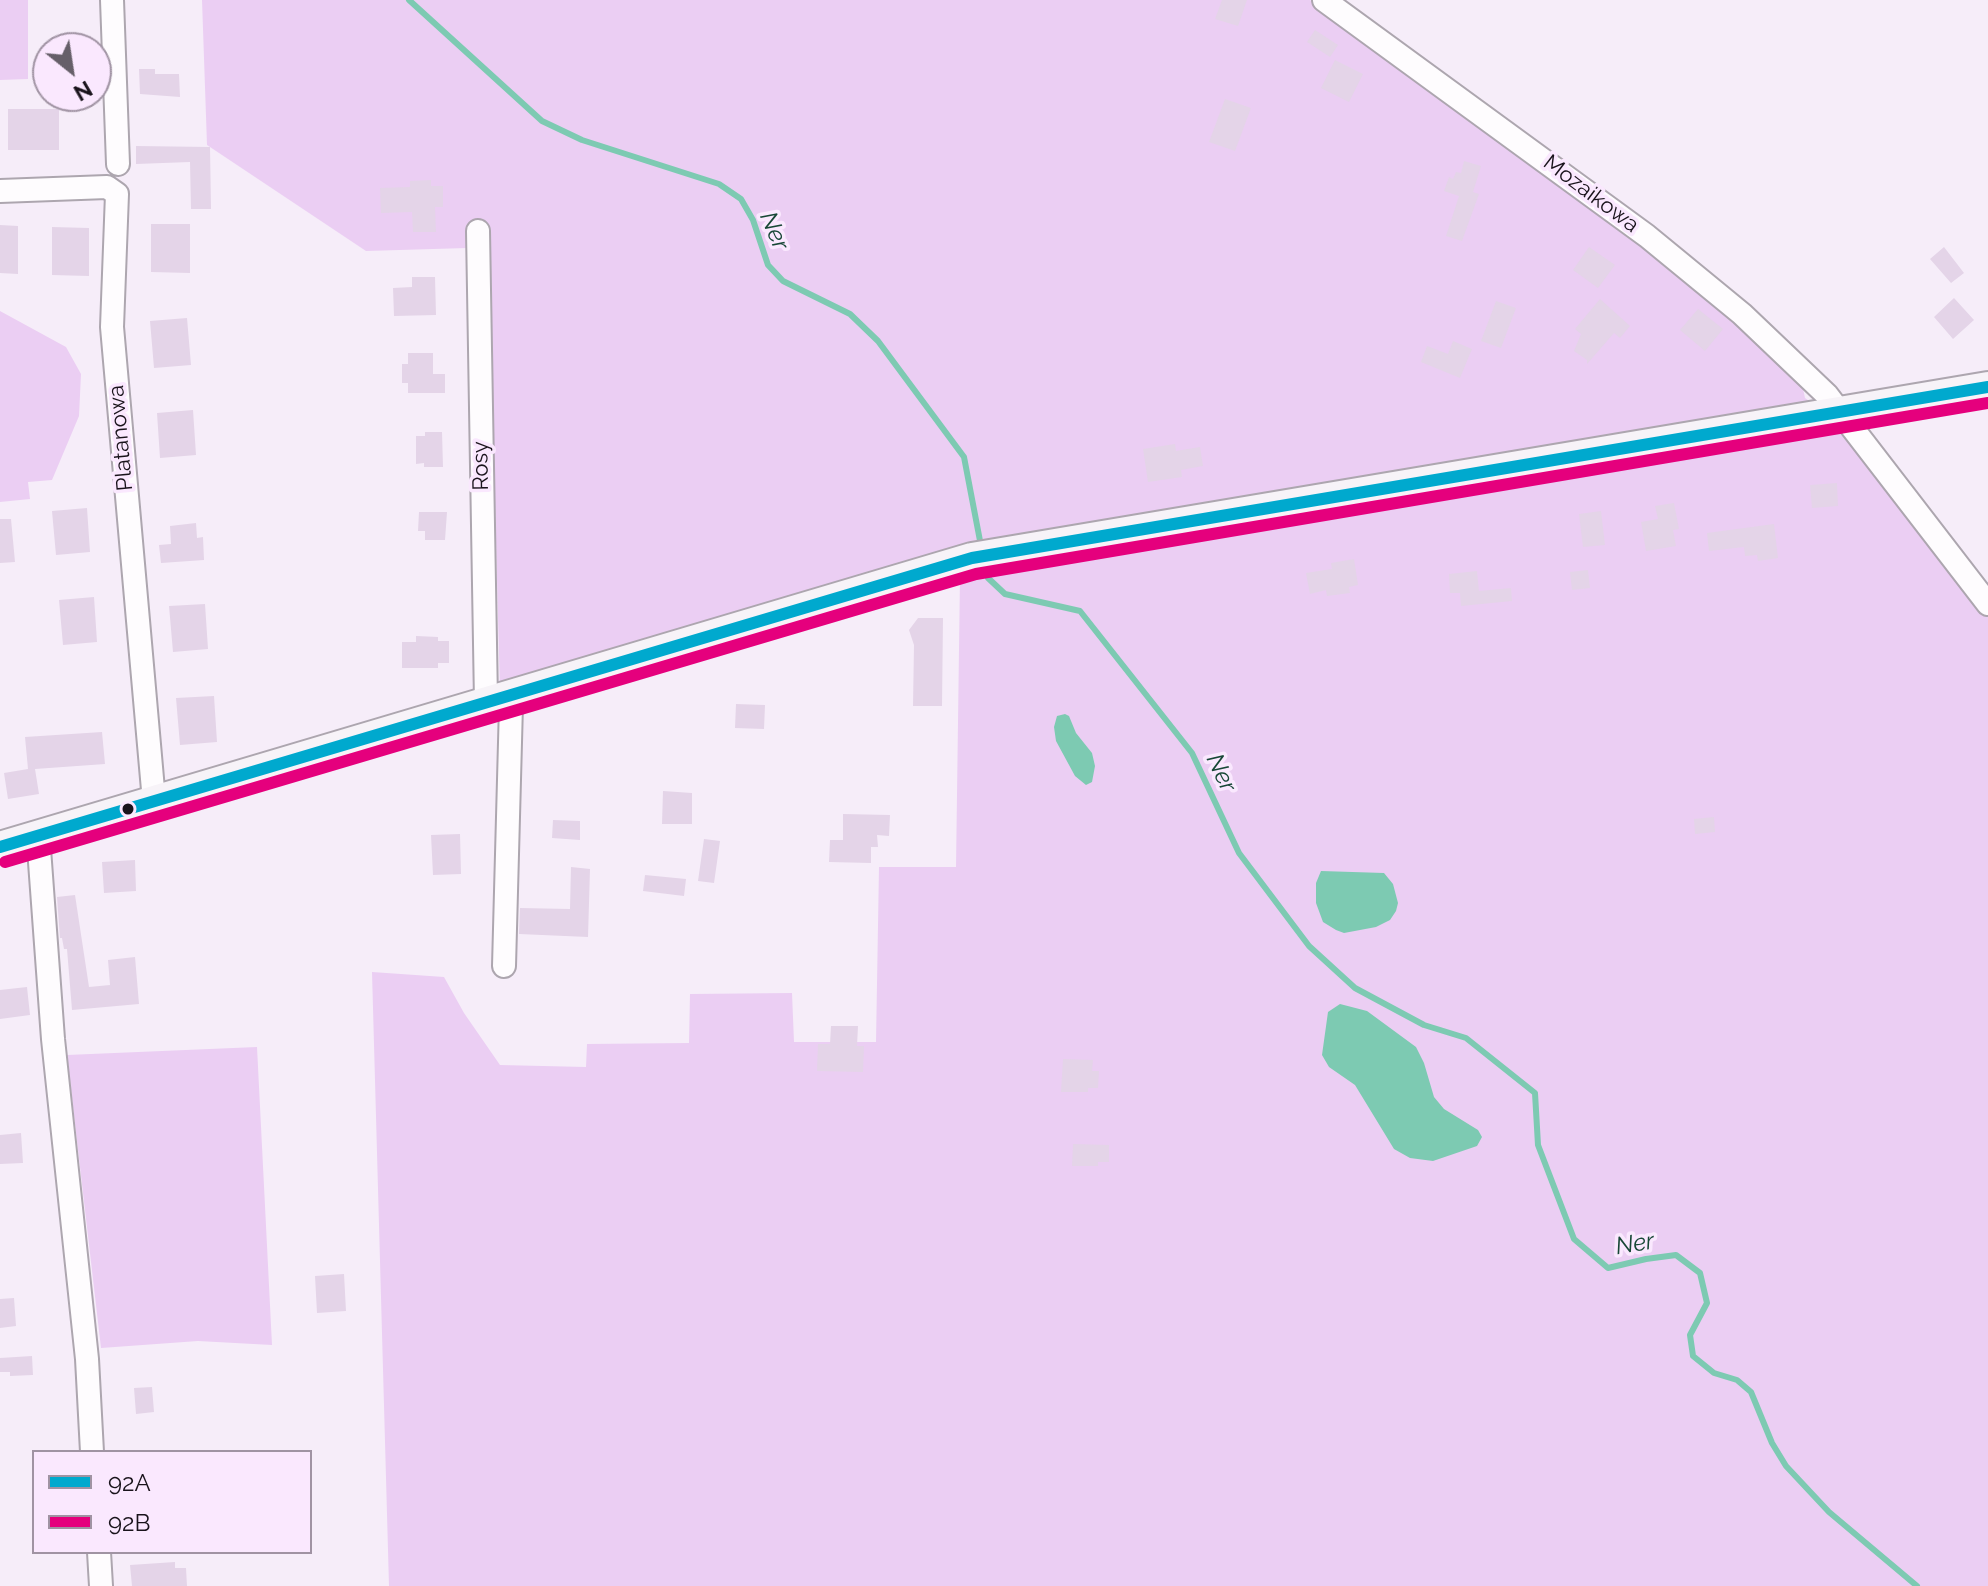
<!DOCTYPE html>
<html>
<head>
<meta charset="utf-8">
<style>
	body { margin:0 }
	#map { position:relative; width:1988px; height:1586px; overflow:hidden; background:#f6edf9; font-family:Raleway,sans-serif }
	canvas { display:block }
	.legend { position:absolute; left:32px; top:1450px; width:280px; height:104px; box-sizing:border-box; background:#fae8fe; border:2px solid #a093a3; margin:0; padding:10px 14px; list-style:none; font-size:24px; color:#19131b }
	.legend li { display:flex; align-items:center; gap:16px; height:40px }
	.legend b { width:40px; border:2px solid #a093a3 }
	.north { position:absolute; left:32px; top:32px; width:80px; height:80px; box-sizing:border-box; background:#fae8fe; border:2px solid #a093a3; border-radius:50%; rotate:150deg; font-size:22px; font-weight:700; line-height:32px; text-align:center; color:#19131b }
	.north::after { content:''; display:block; margin:auto; width:28px; height:36px; background:#665f69; clip-path:polygon(50% 0,100% 100%,50% 72%,0 100%) }
</style>
</head>
<body>
<div id="map">
<canvas width="1988" height="1586"></canvas>
<ul class="legend">
<li><b style="height:10px;background:#00a9ce"></b>92A</li>
<li><b style="height:10px;background:#e5007d"></b>92B</li>
</ul>
<div class="north">N</div>
</div>
<script>
const c = document.querySelector('canvas').getContext('2d');
c.lineJoin = 'round';
function fill(path, color) {
  c.fillStyle = color;
  c.fill(path, 'evenodd');
}
function toPath(rows) {
  const path = new Path2D();
  for (const r of rows) {
    path.moveTo(r[0], r[1]);
    for (let i = 2; i < r.length; i += 2) path.lineTo(r[i], r[i + 1]);
  }
  return path;
}
function trace(path, color, width, dash) {
  c.strokeStyle = color;
  c.lineWidth = width;
  c.lineCap = dash ? 'butt' : 'round';
  c.setLineDash(dash || []);
  c.stroke(path);
}
function write(font, color, halo, rows, align = 'center') {
  c.font = font + ' Raleway,sans-serif';
  c.lineWidth = 7;
  c.setLineDash([]);
  c.textBaseline = 'middle';
  c.strokeStyle = halo;
  c.fillStyle = color;
  for (const [text, x, y, turn = 0] of rows) {
    c.save();
    c.translate(x, y);
    c.rotate((+turn || 0) * Math.PI / 180);
    c.textAlign = isNaN(turn) ? turn : align;
    if (halo) c.strokeText(text, 0, 0);
    c.fillText(text, 0, 0);
    c.restore();
  }
}
fill(toPath([
	[0,0,28,0,28,79,0,80],
	[202,0,1310,0,1615,223,1764,342,1802,384,1805,398,1852,431,1988,608,1988,1586,389,1586,372,972,444,977,464,1013,500,1065,586,1067,587,1044,689,1043,690,994,792,993,794,1042,876,1042,879,867,956,867,960,577,797,627,797,593,500,690,489,285,467,248,366,251,207,145],
	[0,311,66,347,81,374,79,416,52,480,28,482,30,499,0,502],
	[257,1047,272,1345,198,1341,101,1348,67,1055]
]), '#ebcef3');
fill(toPath([
	[1065,714,1069,716,1076,733,1092,753,1095,766,1092,782,1086,785,1075,776,1056,741,1054,727,1057,716],
	[1321,871,1384,873,1393,884,1398,903,1396,911,1390,920,1376,927,1344,933,1336,930,1323,922,1316,903,1316,883],
	[1340,1004,1367,1011,1416,1047,1424,1063,1434,1097,1444,1109,1478,1130,1482,1137,1477,1146,1433,1161,1410,1158,1394,1149,1355,1085,1329,1067,1322,1055,1328,1012]
]), '#7dcab2');
trace(toPath([
	[409,0,542,121,582,140,719,184,741,199,753,220,768,265,783,281,850,314,878,341,964,457,981,546],
	[985,565,988,578,1005,594,1080,611,1192,753,1239,853,1309,946,1355,988,1424,1025,1466,1038,1535,1093,1538,1145,1574,1239,1608,1268,1646,1259,1676,1255,1700,1273,1707,1303,1690,1335,1693,1356,1714,1373,1737,1380,1751,1392,1772,1443,1786,1466,1829,1512,1917,1586]
]), '#7dcab2', 6);
fill(toPath([
	[1222,0,1247,0,1238,26,1215,19],
	[1315,30,1338,45,1330,57,1307,42],
	[1335,60,1363,74,1349,102,1321,88],
	[139,69,155,69,155,74,179,74,180,97,140,94],
	[1225,99,1251,108,1235,151,1209,142],
	[8,109,59,109,59,150,8,150],
	[136,146,210,147,211,209,191,209,190,162,136,164],
	[1464,161,1481,166,1473,192,1479,194,1462,241,1446,236,1459,196,1444,191,1449,177,1453,179,1456,172,1461,173],
	[431,180,431,186,443,186,443,207,435,207,436,232,413,232,412,212,381,213,380,188,410,187,410,181],
	[151,224,190,224,190,273,151,272],
	[0,225,18,226,18,274,0,273],
	[52,227,89,228,89,276,52,275],
	[1589,247,1615,265,1598,288,1573,270],
	[1944,247,1964,273,1951,283,1930,259],
	[412,277,435,277,436,315,394,316,393,288,412,287],
	[1954,298,1974,320,1953,339,1934,317],
	[1600,299,1630,326,1620,338,1614,333,1587,364,1587,360,1574,351,1581,334,1575,329],
	[1496,301,1516,308,1501,348,1481,341],
	[1698,309,1723,329,1705,351,1680,330],
	[187,318,191,365,154,368,150,321],
	[1453,341,1472,349,1460,378,1421,362,1427,346,1448,354],
	[408,353,433,353,433,374,445,374,445,393,408,393,408,383,402,383,402,364,408,364],
	[193,410,196,455,160,458,157,413],
	[425,432,442,432,443,467,424,467,424,463,416,464,416,436,425,436],
	[1175,444,1176,451,1200,447,1203,466,1181,470,1182,477,1148,482,1143,449],
	[1837,483,1838,506,1812,508,1810,485],
	[1674,503,1679,529,1673,530,1676,546,1646,551,1641,522,1658,519,1655,506],
	[87,508,90,552,56,555,52,511],
	[1601,511,1605,545,1583,547,1579,514],
	[419,512,447,512,445,540,425,540,425,531,418,531],
	[0,519,11,519,15,562,0,563],
	[196,523,197,538,203,537,204,560,161,563,159,545,171,544,170,526],
	[1774,524,1778,558,1758,561,1757,555,1745,556,1744,547,1709,551,1707,533],
	[1354,559,1358,585,1349,587,1350,593,1327,596,1326,590,1310,594,1306,573,1332,569,1331,563],
	[1588,570,1590,588,1572,590,1570,572],
	[1477,571,1479,591,1511,588,1512,601,1461,606,1460,593,1450,593,1449,574],
	[94,597,97,642,63,645,59,600],
	[205,604,208,649,173,652,169,606],
	[918,618,943,618,942,706,913,706,914,645,909,630],
	[416,636,438,637,438,641,449,641,449,663,438,663,438,668,402,668,402,642,416,642],
	[214,696,217,742,180,745,176,698],
	[736,704,765,705,764,729,735,728],
	[102,732,105,764,35,769,39,794,8,799,4,773,28,769,25,737],
	[663,791,692,793,692,824,662,824],
	[843,814,890,815,889,836,877,835,878,847,871,847,871,863,829,862,830,840,843,840],
	[1714,817,1715,832,1695,834,1694,819],
	[553,820,580,821,580,840,552,838],
	[460,834,461,874,433,875,431,835],
	[704,839,720,841,714,883,698,881],
	[135,860,136,891,104,893,102,862],
	[571,867,590,869,588,937,519,934,520,908,570,909],
	[645,875,686,879,684,896,643,891],
	[75,895,89,987,110,985,108,960,135,957,139,1004,72,1010,67,949,64,949,62,938,60,938,57,897],
	[27,987,30,1015,0,1019,0,990],
	[831,1026,858,1026,857,1046,864,1046,863,1072,817,1071,818,1044,830,1044],
	[1063,1059,1093,1060,1092,1071,1099,1071,1098,1088,1088,1088,1088,1092,1061,1092],
	[21,1133,23,1163,0,1164,0,1135],
	[1073,1144,1109,1145,1109,1162,1098,1162,1098,1166,1072,1166],
	[344,1274,346,1311,317,1313,315,1276],
	[14,1298,16,1326,0,1328,0,1299],
	[32,1356,33,1375,10,1376,10,1372,0,1372,0,1358],
	[152,1387,154,1412,136,1414,134,1388],
	[175,1562,175,1568,186,1568,187,1586,132,1586,130,1565]
]), '#e4d4e8');
const street = toPath([
	[112,0,118,164],
	[1324,0,1647,236,1742,314,1827,395,1988,604],
	[0,191,107,187,117,194,112,327,154,801],
	[478,231,486,702],
	[38,835,53,1039,87,1359,92,1452],
	[504,966,511,705,508,695],
	[99,1552,101,1586]
]);
const secondary = toPath([
	[0,847,972,558,1988,387]
]);
trace(street, '#ada6af', 26);
trace(secondary, '#ada6af', 34);
trace(street, '#fefcfe', 22);
trace(secondary, '#f7f3f8', 30);
trace(toPath([
	[0,847,972,558,1988,387]
]), '#00a9ce', 12);
trace(toPath([
	[5,862,976,574,1988,403]
]), '#e5007d', 12);
for (const [x, y, r, color] of [
	[128,809,7,"#19131b"]
]) {
  const dot = new Path2D();
  dot.arc(x, y, r, 0, 2 * Math.PI);
  c.fillStyle = color;
  c.fill(dot);
  trace(dot, '#fae8fe', 3);
}
write('22px', '#19131b', '#fae8fe', [
	["Mozaikowa",1591,194,37],
	["Platanowa",121,438,-95],
	["Rosy",481,466,-91]
]);
write('italic 24px', '#174736', '#fae8fe', [
	["Ner",774,231,67],
	["Ner",1221,773,65],
	["Ner",1635,1244,-9]
]);
</script>
</body>
</html>
